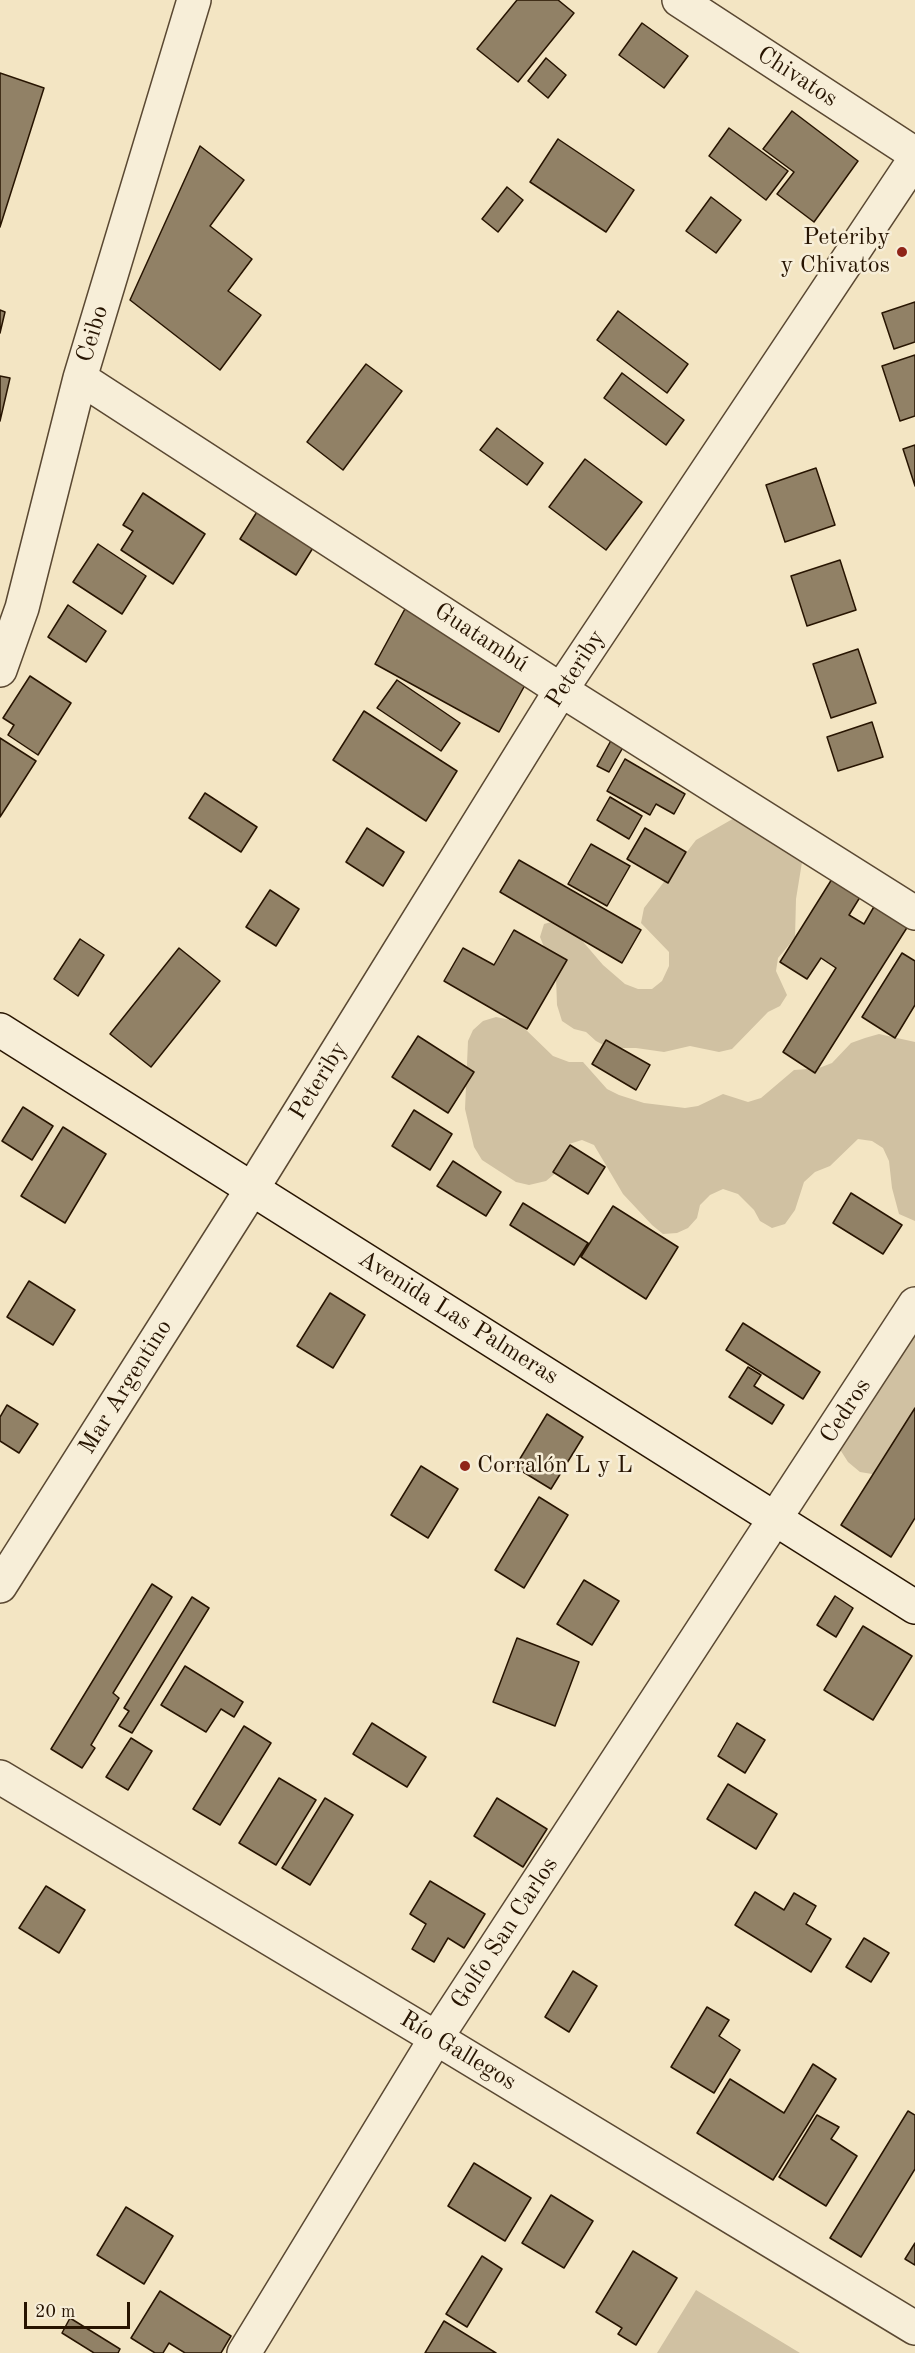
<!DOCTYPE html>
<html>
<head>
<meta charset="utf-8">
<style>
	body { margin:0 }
	#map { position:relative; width:915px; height:2353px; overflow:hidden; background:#f3e5c3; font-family:"Old Standard TT",serif }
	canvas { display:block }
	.scale { position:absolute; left:24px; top:2302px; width:106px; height:27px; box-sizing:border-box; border:3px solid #271401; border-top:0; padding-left:8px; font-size:18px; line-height:21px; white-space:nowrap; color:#271401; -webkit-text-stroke:4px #f7eed8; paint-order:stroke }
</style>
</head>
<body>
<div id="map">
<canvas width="915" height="2353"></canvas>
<div class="scale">20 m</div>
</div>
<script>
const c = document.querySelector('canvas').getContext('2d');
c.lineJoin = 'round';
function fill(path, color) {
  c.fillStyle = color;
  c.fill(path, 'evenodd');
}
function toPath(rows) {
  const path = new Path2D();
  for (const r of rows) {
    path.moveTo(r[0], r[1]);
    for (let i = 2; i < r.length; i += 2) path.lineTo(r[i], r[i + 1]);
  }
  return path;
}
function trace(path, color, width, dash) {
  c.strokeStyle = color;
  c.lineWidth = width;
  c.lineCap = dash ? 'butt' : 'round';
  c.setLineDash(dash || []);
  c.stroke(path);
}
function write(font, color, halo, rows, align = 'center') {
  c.font = font + ' "Old Standard TT",serif';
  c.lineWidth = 5;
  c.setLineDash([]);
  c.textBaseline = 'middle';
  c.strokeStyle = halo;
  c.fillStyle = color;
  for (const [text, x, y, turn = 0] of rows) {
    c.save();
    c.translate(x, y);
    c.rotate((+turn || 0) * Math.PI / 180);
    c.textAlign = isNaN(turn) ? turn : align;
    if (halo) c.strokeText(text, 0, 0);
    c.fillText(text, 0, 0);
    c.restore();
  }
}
fill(toPath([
	[743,813,803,856,796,899,795,938,778,958,776,971,787,995,780,1006,768,1012,732,1049,719,1052,690,1046,664,1052,636,1048,609,1048,596,1041,586,1032,574,1029,562,1021,557,1005,556,977,540,937,544,924,559,920,573,930,603,965,625,984,638,989,652,989,662,981,669,966,669,952,641,923,644,908,696,840],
	[496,1017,511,1020,523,1027,553,1056,569,1062,583,1062,607,1089,619,1095,644,1103,685,1108,698,1106,723,1094,748,1102,761,1098,794,1070,819,1068,832,1063,851,1043,865,1038,879,1034,915,1042,915,1221,899,1214,892,1188,889,1161,883,1148,872,1141,858,1139,830,1166,815,1172,804,1182,795,1210,785,1224,772,1228,760,1221,754,1210,738,1194,723,1189,710,1195,700,1205,697,1218,688,1228,677,1233,663,1234,652,1225,623,1194,594,1145,582,1140,569,1144,558,1171,546,1181,529,1185,516,1182,482,1160,474,1147,465,1109,468,1041,473,1030,483,1021],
	[915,1319,915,1445,887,1474,872,1474,860,1472,848,1462,841,1451,837,1437,859,1381,871,1340,884,1330],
	[696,2290,800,2353,657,2353]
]), '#d0c1a2');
const building = toPath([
	[517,0,558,0,574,13,518,82,477,49,517,0],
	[642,23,688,56,664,88,619,55,642,23],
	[546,58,566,75,548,98,528,81,546,58],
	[0,73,44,88,0,227,0,73],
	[792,111,858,161,814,222,777,194,794,172,763,149,792,111],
	[729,128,788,171,766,200,709,156,729,128],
	[558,139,634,190,606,232,530,182,558,139],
	[200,146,244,180,210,226,252,259,228,291,261,315,220,370,130,300,200,146],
	[507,187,523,200,498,232,482,219,507,187],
	[711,197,741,220,716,253,686,231,711,197],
	[915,302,915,342,894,349,882,313,915,302],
	[0,310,5,312,0,333,0,310],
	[618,311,688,364,667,393,597,340,618,311],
	[915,355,915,416,900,421,882,366,915,355],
	[366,364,402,391,343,470,307,442,366,364],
	[622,373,684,420,666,445,604,398,622,373],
	[0,376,10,378,0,421,0,376],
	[497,428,543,463,527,485,480,450,497,428],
	[915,445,915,486,903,449,915,445],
	[585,459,642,502,606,550,549,507,585,459],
	[816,468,835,525,785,542,766,485,816,468],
	[143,493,205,534,173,584,121,550,133,531,123,525,143,493],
	[260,507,316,543,296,575,240,539,260,507],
	[98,544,146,576,122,614,73,582,98,544],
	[840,560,856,610,807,626,791,576,840,560],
	[68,605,106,631,86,662,48,637,68,605],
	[406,607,530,676,499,732,375,664,406,607],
	[858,649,876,703,831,718,813,664,858,649],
	[30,676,71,703,38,755,8,735,14,725,3,718,30,676],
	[397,680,460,723,441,751,377,708,397,680],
	[364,711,457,771,426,821,333,760,364,711],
	[872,722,883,757,838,771,827,737,872,722],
	[614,735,626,742,609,772,597,766,614,735],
	[0,738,36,761,0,817,0,738],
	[625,759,685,794,674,814,656,804,650,815,607,791,625,759],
	[205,793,257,827,241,852,189,818,205,793],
	[610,797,642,816,629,839,597,820,610,797],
	[367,828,404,852,383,886,346,862,367,828],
	[645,828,686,852,668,883,627,859,645,828],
	[591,844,630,866,607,906,568,884,591,844],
	[519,860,641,930,622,963,500,892,519,860],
	[837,871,865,889,849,915,864,924,875,905,908,926,815,1073,783,1052,836,968,821,958,807,979,780,962,837,871],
	[270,890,299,909,276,946,246,927,270,890],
	[514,930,567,960,527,1029,444,981,463,948,494,965,514,930],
	[80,939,104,955,78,996,54,979,80,939],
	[179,948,220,981,151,1067,110,1034,179,948],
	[902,953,915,961,915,1005,895,1038,862,1017,902,953],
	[418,1036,474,1072,448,1113,392,1077,418,1036],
	[606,1040,650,1065,636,1090,592,1064,606,1040],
	[23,1107,53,1126,32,1160,2,1141,23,1107],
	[414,1110,452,1134,430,1170,392,1146,414,1110],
	[63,1127,106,1154,65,1223,21,1196,63,1127],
	[570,1145,605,1167,588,1194,553,1172,570,1145],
	[453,1161,501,1192,486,1216,437,1186,453,1161],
	[851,1193,902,1225,883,1254,833,1223,851,1193],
	[523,1203,588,1243,574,1265,510,1225,523,1203],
	[613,1206,678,1247,646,1299,581,1257,613,1206],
	[29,1281,75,1310,53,1345,7,1317,29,1281],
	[330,1293,365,1315,333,1368,297,1346,330,1293],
	[743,1323,820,1372,803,1399,726,1350,743,1323],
	[748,1367,761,1375,754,1386,784,1405,772,1424,729,1397,748,1367],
	[7,1405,38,1424,19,1453,0,1441,0,1417,7,1405],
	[915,1408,915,1518,891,1557,841,1525,915,1408],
	[547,1414,583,1437,551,1489,515,1467,547,1414],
	[421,1466,458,1489,428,1538,391,1515,421,1466],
	[539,1497,568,1515,524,1588,495,1570,539,1497],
	[584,1580,619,1601,592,1645,557,1624,584,1580],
	[152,1584,172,1597,113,1693,119,1698,91,1745,95,1748,82,1768,51,1749,152,1584],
	[835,1596,853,1608,836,1637,817,1625,835,1596],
	[192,1597,209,1608,132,1733,119,1726,129,1711,124,1708,192,1597],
	[863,1626,912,1656,873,1720,824,1690,863,1626],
	[517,1638,579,1662,555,1726,493,1702,517,1638],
	[185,1666,243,1702,234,1717,221,1709,206,1732,161,1705,185,1666],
	[372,1723,426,1757,407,1787,353,1754,372,1723],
	[737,1723,765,1740,745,1773,718,1756,737,1723],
	[244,1726,271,1743,220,1825,193,1809,244,1726],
	[131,1738,152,1751,128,1790,106,1777,131,1738],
	[279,1778,316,1800,276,1865,239,1843,279,1778],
	[728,1784,777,1814,756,1849,707,1819,728,1784],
	[325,1798,353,1815,310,1885,282,1868,325,1798],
	[497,1798,547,1829,523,1867,474,1836,497,1798],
	[430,1881,485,1914,464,1948,448,1938,434,1962,412,1949,426,1924,410,1914,430,1881],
	[46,1886,85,1910,59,1953,19,1928,46,1886],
	[755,1892,784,1910,794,1893,816,1906,806,1924,831,1939,811,1972,735,1925,755,1892],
	[864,1938,889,1953,871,1982,846,1967,864,1938],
	[573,1971,597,1986,569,2032,545,2017,573,1971],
	[707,2007,729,2020,719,2036,740,2050,714,2093,671,2067,707,2007],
	[813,2064,836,2079,773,2180,697,2133,730,2079,784,2113,813,2064],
	[908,2111,915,2115,915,2169,861,2257,830,2238,908,2111],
	[817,2115,839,2127,831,2139,857,2156,826,2206,779,2177,817,2115],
	[474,2163,531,2198,505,2241,448,2206,474,2163],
	[551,2195,593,2221,564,2268,522,2243,551,2195],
	[126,2207,173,2236,144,2284,97,2255,126,2207],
	[915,2243,915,2265,905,2259,915,2243],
	[633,2251,677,2278,636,2345,618,2334,622,2328,596,2312,633,2251],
	[482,2256,502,2269,467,2327,446,2314,482,2256],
	[160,2291,231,2336,221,2353,185,2353,169,2343,163,2353,155,2353,131,2338,160,2291],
	[70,2318,120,2349,118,2353,94,2353,62,2333,70,2318],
	[444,2321,496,2353,425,2353,444,2321]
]);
fill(building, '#918166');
trace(building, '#271401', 1.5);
const street = toPath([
	[679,0,915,154],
	[80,378,561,690,915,913],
	[0,670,22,608,80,378,194,0],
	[0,1586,252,1189,561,690,915,159],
	[0,1777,436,2038,915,2328],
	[244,2353,436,2038,915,1304]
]);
const secondary = toPath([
	[0,1030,915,1607]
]);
trace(street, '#5a4832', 36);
trace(secondary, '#271401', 36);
trace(street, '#f7eed8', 33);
trace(secondary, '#f7eed8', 33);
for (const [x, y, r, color] of [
	[902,252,6,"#8f2418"],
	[465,1466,6,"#8f2418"]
]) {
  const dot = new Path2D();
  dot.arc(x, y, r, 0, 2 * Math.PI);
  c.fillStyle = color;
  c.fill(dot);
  trace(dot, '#f7eed8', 2);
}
write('24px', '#271401', '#f7eed8', [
	["Chivatos",797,77,33],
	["Ceibo",93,334,-73],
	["Guatambú",481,638,33],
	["Peteriby",576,669,-57],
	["Peteriby",319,1081,-58],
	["Avenida Las Palmeras",458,1318,32],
	["Mar Argentino",126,1387,-58],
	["Cedros",846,1411,-57],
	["Golfo San Carlos",505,1933,-57],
	["Río Gallegos",458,2051,31]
]);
write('24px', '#271401', '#f7eed8', [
	["Peteriby",890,238],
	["y Chivatos",890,266],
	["Corralón L y L",477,1466,"left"]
], 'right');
</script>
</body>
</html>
